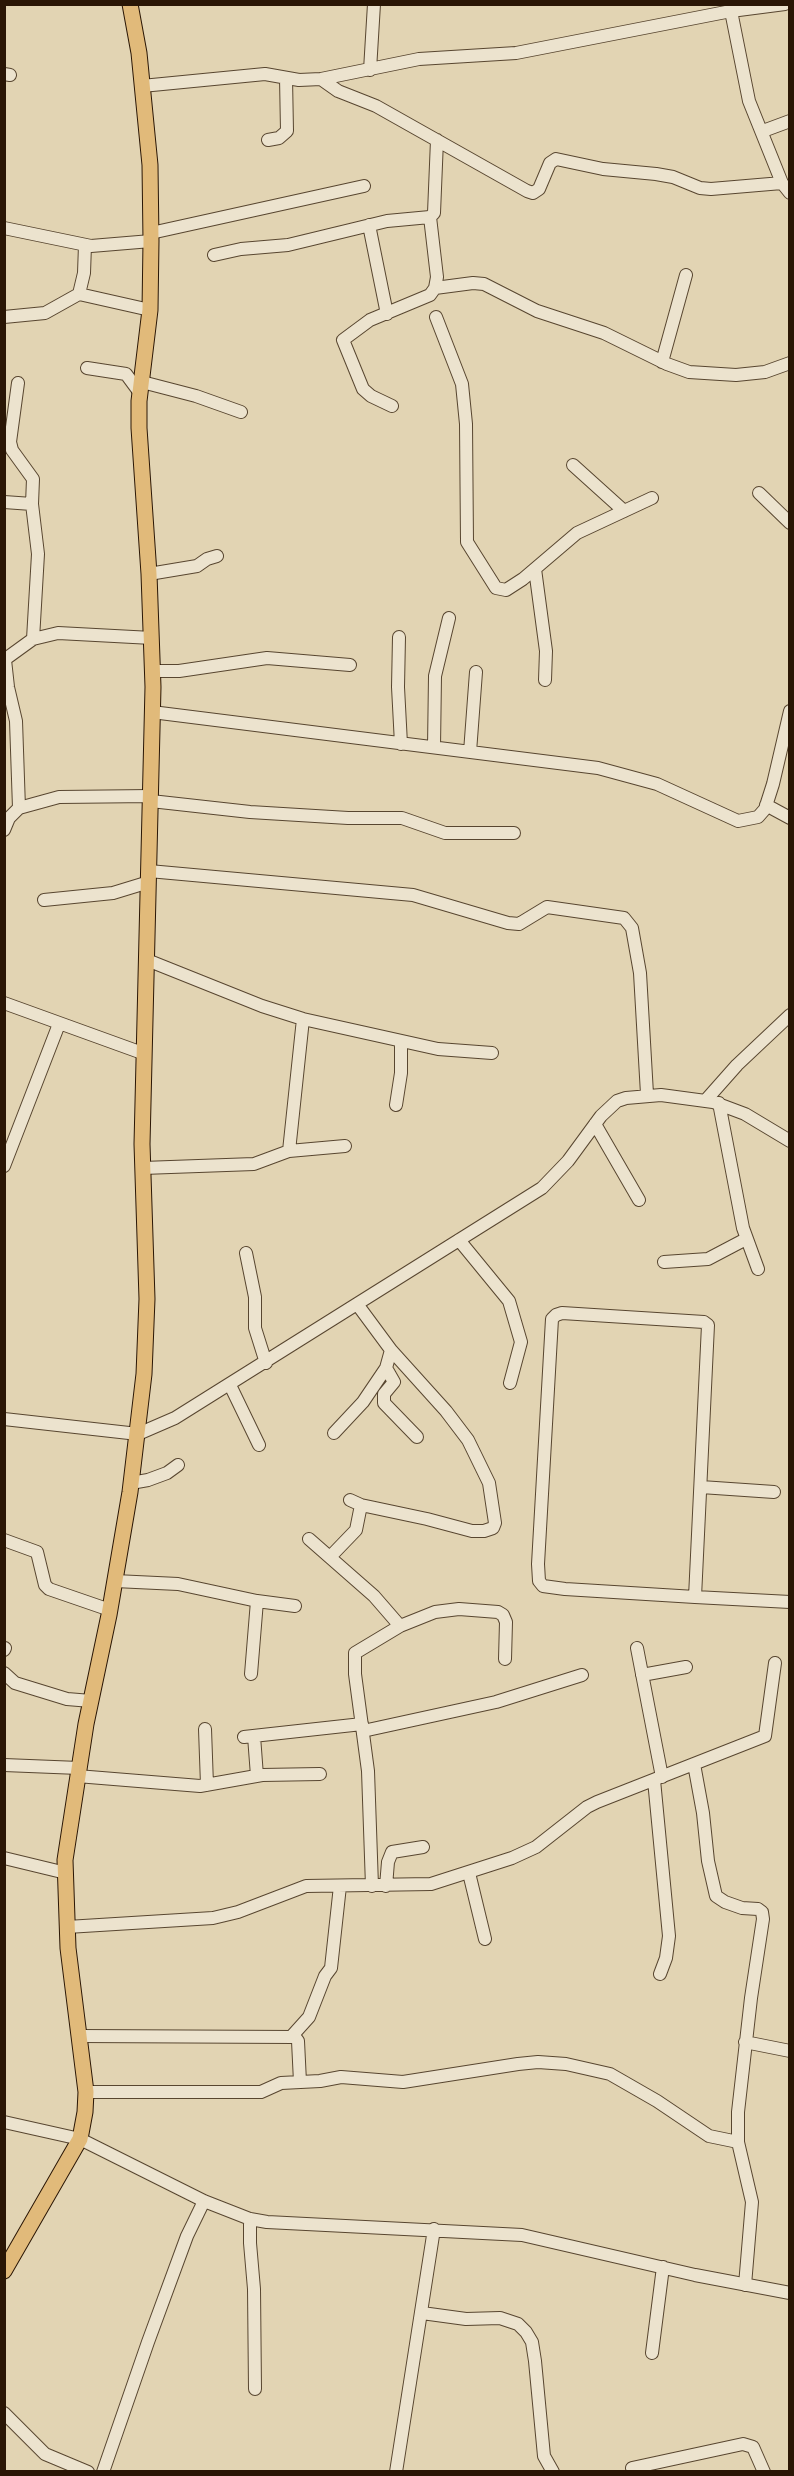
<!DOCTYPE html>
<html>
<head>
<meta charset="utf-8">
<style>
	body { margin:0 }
	#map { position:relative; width:794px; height:2476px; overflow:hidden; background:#e2d4b3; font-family:Vollkorn,serif }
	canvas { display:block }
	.frame { position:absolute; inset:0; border:6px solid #2a1605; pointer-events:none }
</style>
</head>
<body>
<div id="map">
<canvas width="794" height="2476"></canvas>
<div class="frame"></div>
</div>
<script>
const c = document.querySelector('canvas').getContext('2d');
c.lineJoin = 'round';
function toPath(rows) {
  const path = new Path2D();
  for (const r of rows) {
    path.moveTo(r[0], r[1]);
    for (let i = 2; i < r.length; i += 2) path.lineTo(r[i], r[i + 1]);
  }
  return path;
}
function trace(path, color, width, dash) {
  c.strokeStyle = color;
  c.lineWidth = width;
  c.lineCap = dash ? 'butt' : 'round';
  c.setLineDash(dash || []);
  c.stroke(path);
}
const minor = toPath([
	[731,11,749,101,782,183,790,193],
	[370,70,374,4],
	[4,74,10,75],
	[321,79,338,91,376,106,527,191,533,193,539,189,550,163,556,159,603,169,656,174,673,177,700,188,711,189,782,183],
	[142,86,265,74,299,80,321,79,419,59,516,53,731,11,785,4],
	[763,131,790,121],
	[268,140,279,138,287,131,286,78],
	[369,225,387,314],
	[4,228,91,246,151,241],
	[151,233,364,186],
	[214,255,241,249,288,245,387,221,430,217],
	[435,288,473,283,484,284,537,311,604,333,667,364,689,372,736,375,765,372,790,363],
	[79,294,150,310],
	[4,317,45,313,79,294,84,273,85,245],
	[436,317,462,384,466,424,467,542,496,588,506,590,523,579,577,533,652,498],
	[662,362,686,275],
	[87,368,126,374,140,393],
	[142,382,196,396,241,412],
	[18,383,10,442,12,450,33,479,32,504,38,554,33,639],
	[392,406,371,396,363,389,343,340,370,320,430,295,435,288,437,277,430,217,434,213,437,140],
	[573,465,624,511],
	[759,493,790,523],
	[4,502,32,504],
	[535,569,546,651,545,680],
	[149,574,197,566,207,559,217,556],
	[399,637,398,687,401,744],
	[4,660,33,639,58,633,152,638],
	[5,660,8,687,16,721,19,808],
	[153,671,179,671,267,658,350,665],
	[152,712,598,768,657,784,738,821,758,817,765,809,773,784,790,711],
	[434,747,435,676,449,618],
	[470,752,476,672],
	[151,801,250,812,348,818,402,818,445,833,514,833],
	[766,805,790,818],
	[4,830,9,818,19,808,59,797,151,796],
	[149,871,413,895,508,923,519,924,547,907,624,918,632,928,640,973,647,1094],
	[44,900,113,893,149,882],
	[147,960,262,1006,303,1019,438,1049,492,1053],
	[4,1003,145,1054],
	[706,1100,737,1065,790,1015],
	[719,1103,743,1228,758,1269],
	[396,1105,401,1073,401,1042],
	[595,1124,639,1200],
	[289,1151,303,1019],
	[4,1166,59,1024],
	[143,1168,254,1164,289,1151,345,1146],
	[459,1240,509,1301,521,1342,510,1383],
	[246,1253,255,1297,255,1328,266,1363],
	[664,1262,708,1259,746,1239],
	[386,1368,394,1382,384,1394,384,1403,417,1437],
	[230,1385,259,1445],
	[4,1419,138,1434,175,1418,542,1188,568,1161,601,1116,617,1101,626,1098,661,1095,713,1102,745,1114,790,1141],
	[334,1433,363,1402,386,1368,391,1350],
	[131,1483,148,1480,167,1473,178,1465],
	[701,1487,774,1492],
	[350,1500,361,1505,427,1519,472,1531,484,1531,493,1528,495,1523,489,1483,468,1440,446,1411,391,1350,357,1304],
	[309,1539,374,1596,400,1626],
	[4,1540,37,1552,45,1585,49,1589,110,1610],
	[330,1557,356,1530,361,1505],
	[115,1581,178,1584,257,1601,295,1606],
	[695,1597,708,1325,704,1322,562,1313,556,1315,552,1319,538,1564,539,1581,543,1586,565,1589,695,1597,790,1602],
	[637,1648,662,1777],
	[4,1650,5,1648],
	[4,1673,15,1683,67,1699,91,1701],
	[251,1674,257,1601],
	[642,1675,686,1667],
	[205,1729,207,1785],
	[363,1731,496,1702,582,1675],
	[254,1736,257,1776],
	[244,1737,362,1724],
	[694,1764,703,1813,708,1861,716,1896,725,1902,742,1908,758,1909,762,1912,763,1919,751,1998,738,2112,738,2142,752,2202,745,2285],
	[4,1765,79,1768],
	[77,1776,200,1786,262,1775,320,1774],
	[654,1780,669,1936,666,1958,660,1974],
	[4,1858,66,1873],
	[469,1873,485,1939],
	[372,1886,368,1771,355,1674,355,1653,400,1626,435,1612,459,1609,498,1612,503,1615,506,1622,505,1659],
	[386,1886,388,1862,392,1852,423,1847],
	[67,1927,213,1918,238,1912,306,1886,431,1884,512,1858,536,1847,587,1807,597,1802,765,1736,775,1663],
	[79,2036,295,2037,298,2041,300,2082],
	[291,2037,309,2017,325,1976,331,1968,340,1886],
	[745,2042,790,2051],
	[86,2092,261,2092,281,2083,320,2081,341,2077,403,2082,518,2064,538,2062,566,2064,610,2074,657,2101,709,2136,738,2142],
	[4,2122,80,2139,204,2201,250,2219,267,2222,522,2235,695,2275,790,2293],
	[250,2219,250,2243,254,2289,255,2389],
	[422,2313,466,2319,500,2318,518,2324,526,2332,532,2342,535,2361,544,2456,553,2472],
	[652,2353,663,2267],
	[4,2413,45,2454,88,2472],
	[632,2468,743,2444,753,2447,764,2472],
	[103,2472,148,2342,187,2236,204,2201],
	[396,2472,434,2229]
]);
const major = toPath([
	[4,2271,80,2139,85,2112,86,2092,68,1948,65,1860,86,1724,109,1615,130,1492,144,1374,147,1299,142,1144,153,687,149,574,139,428,139,401,150,310,151,241,150,165,139,53,130,4]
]);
trace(minor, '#584630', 14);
trace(major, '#2a1605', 17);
trace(minor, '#ece3ce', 12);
trace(major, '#e1ba7a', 15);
</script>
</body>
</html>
